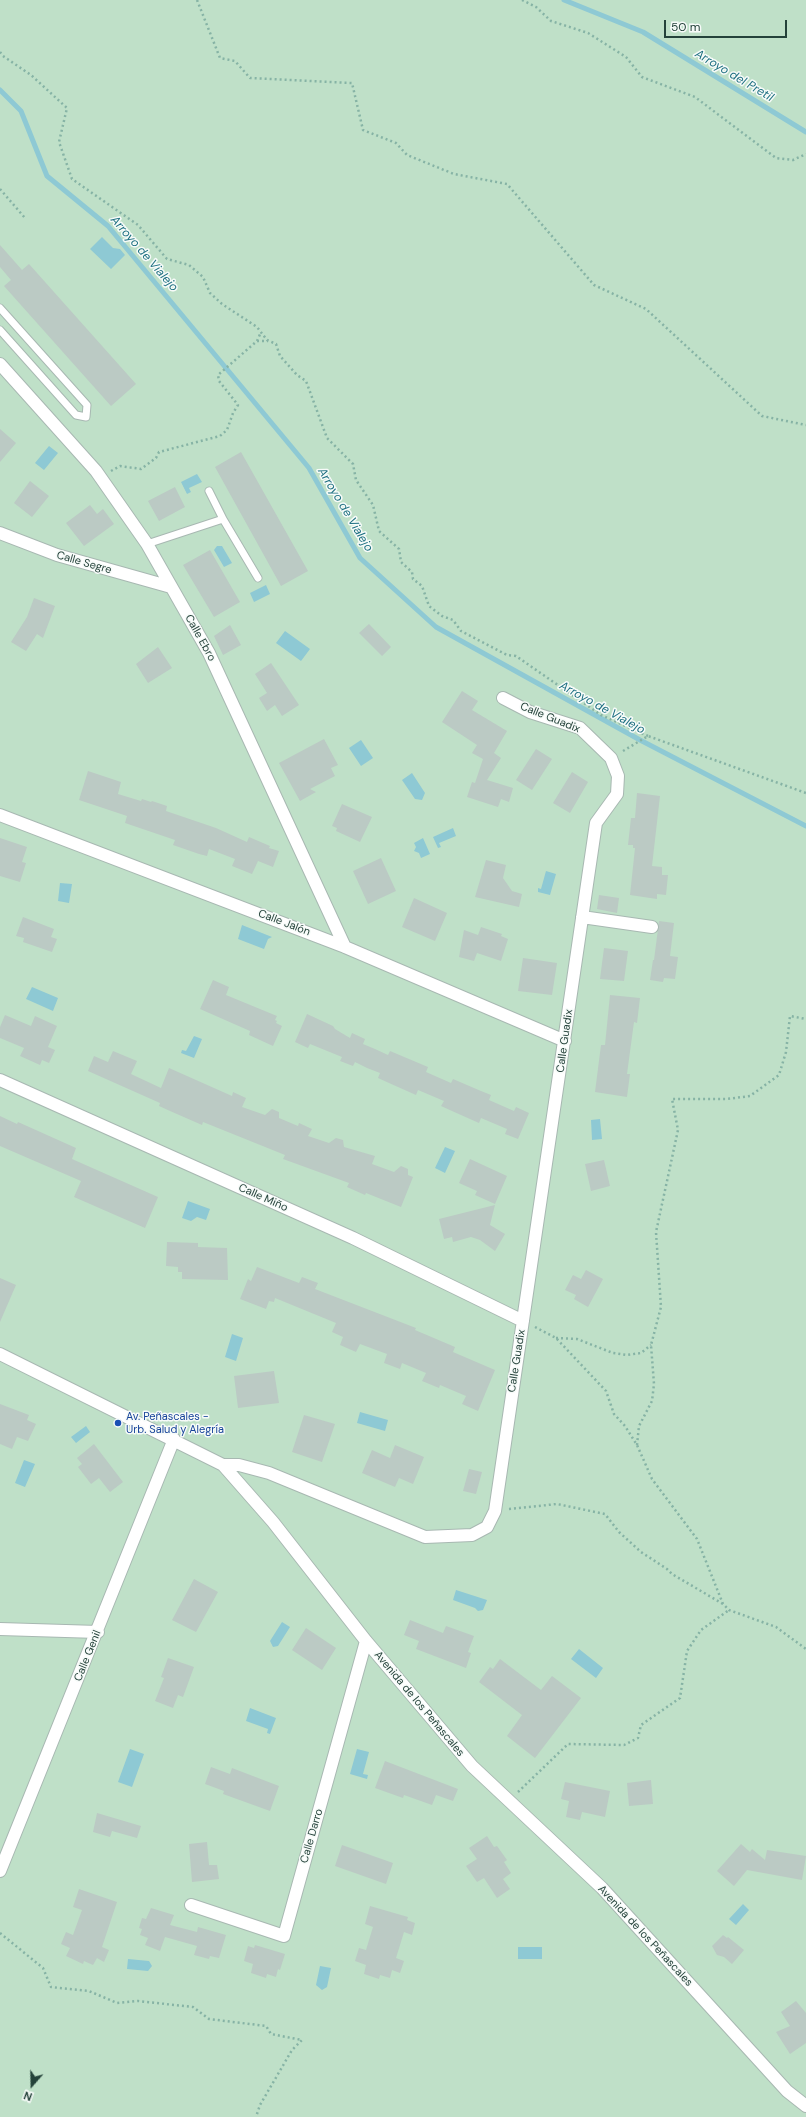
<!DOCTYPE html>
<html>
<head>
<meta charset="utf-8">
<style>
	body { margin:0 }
	#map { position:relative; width:806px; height:2117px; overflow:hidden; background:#e6efeb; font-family:"DM Sans",sans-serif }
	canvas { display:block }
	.north { position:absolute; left:12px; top:2065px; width:40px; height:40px; -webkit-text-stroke:3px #f7fbf9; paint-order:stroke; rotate:200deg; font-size:11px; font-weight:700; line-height:16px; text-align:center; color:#24423a }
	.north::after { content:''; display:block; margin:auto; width:14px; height:18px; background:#24423a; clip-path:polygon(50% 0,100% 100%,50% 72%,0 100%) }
	.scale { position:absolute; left:664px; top:20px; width:123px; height:18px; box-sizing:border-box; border:2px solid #24423a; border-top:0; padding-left:5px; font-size:12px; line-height:14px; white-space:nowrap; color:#24423a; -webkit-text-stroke:3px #f7fbf9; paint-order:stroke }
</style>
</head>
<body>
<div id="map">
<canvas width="806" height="2117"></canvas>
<div class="north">N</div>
<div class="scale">50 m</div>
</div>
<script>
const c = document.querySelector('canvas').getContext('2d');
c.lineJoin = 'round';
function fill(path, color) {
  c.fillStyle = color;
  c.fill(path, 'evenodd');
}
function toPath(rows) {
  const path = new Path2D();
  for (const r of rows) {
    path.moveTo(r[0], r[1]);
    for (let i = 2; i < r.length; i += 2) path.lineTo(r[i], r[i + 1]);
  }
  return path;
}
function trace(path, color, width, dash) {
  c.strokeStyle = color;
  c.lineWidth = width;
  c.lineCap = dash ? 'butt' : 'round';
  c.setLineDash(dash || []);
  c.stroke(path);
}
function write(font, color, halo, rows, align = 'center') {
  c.font = font + ' "DM Sans",sans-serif';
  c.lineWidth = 3;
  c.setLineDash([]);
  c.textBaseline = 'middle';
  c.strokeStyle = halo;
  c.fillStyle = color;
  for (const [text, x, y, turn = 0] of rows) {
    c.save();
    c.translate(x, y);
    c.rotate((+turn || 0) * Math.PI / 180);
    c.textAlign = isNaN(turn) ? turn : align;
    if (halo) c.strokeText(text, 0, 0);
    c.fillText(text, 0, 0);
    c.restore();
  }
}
fill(toPath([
	[0,0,806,0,806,2117,0,2117]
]), '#bfe0c8');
fill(toPath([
	[102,237,113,248,120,249,125,255,111,269,90,249],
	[49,446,58,453,44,470,35,463],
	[197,474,202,482,189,488,191,492,187,494,181,482],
	[217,546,222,546,232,563,224,567,214,550],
	[266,585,270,594,254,602,250,593],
	[285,631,310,649,301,661,276,643],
	[361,740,373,758,361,766,349,748],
	[412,773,425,793,422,800,415,799,402,780],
	[453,828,456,836,439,843,441,847,438,848,433,837],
	[423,838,430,854,421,858,419,853,414,851,416,847,414,843],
	[546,871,556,874,550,895,538,892,538,888,541,889],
	[60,883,72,884,69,903,58,901],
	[242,925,272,937,268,939,264,949,238,939],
	[32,987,58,998,53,1011,26,999],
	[194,1036,202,1039,194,1058,181,1053,182,1050,186,1051],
	[600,1119,602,1139,592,1140,591,1120],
	[445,1147,455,1151,445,1173,435,1168],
	[188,1201,210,1209,206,1220,197,1217,191,1221,182,1218],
	[232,1334,243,1338,236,1361,225,1357],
	[360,1412,388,1420,385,1431,357,1423],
	[86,1426,90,1432,76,1443,71,1437],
	[24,1460,35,1464,25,1487,15,1483],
	[456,1590,487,1600,483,1610,478,1611,475,1608,453,1600],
	[282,1622,290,1627,278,1646,273,1647,270,1641],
	[579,1649,603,1668,596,1678,571,1659],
	[250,1708,276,1718,270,1734,267,1733,268,1729,246,1721],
	[130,1749,144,1754,132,1787,118,1782],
	[357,1749,369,1752,363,1774,368,1775,367,1779,350,1774],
	[743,1904,749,1910,736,1925,729,1919],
	[518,1947,542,1947,542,1959,518,1959],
	[128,1959,149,1961,152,1966,148,1971,127,1969],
	[320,1966,331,1968,327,1987,322,1990,316,1985]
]), '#8ec9d4');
trace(toPath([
	[564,0,643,32,806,132],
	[0,90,21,111,47,176,108,226,309,468,360,558,436,627,640,740,806,826]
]), '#8ec9d4', 5);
fill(toPath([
	[0,245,22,270,29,264,136,384,111,406,4,286,11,280,0,267],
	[0,429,16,443,0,462],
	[241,452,308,571,281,586,215,467],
	[30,481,49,496,32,517,14,503],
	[175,487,185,507,159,521,148,501],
	[90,505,97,514,103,509,114,524,84,546,66,523],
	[210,550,240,602,214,617,183,565],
	[34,598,55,606,43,638,37,634,26,651,11,642,27,617],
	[369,624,391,647,382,656,359,633],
	[230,625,241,645,223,655,214,636],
	[158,647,172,668,148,683,136,664],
	[271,663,299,705,282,716,275,705,267,711,259,698,267,693,255,674],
	[462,691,478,701,472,710,507,731,494,753,501,758,487,780,513,788,509,802,501,799,498,807,467,797,472,782,475,783,483,759,472,753,477,745,442,722],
	[324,739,338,765,331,768,335,776,310,789,316,792,300,801,279,763],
	[536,749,552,759,532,790,516,780],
	[88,771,121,782,118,794,141,801,142,799,151,802,152,801,167,806,166,811,216,828,247,842,249,837,270,846,269,848,279,851,273,867,258,861,252,874,232,866,235,859,209,849,207,856,199,854,173,845,175,840,125,823,127,816,79,800],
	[572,772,588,782,570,813,553,803],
	[637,793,660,796,652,866,662,867,662,875,668,875,666,895,657,894,657,899,630,895,635,848,633,848,633,845,628,845,631,818,635,818],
	[342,804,372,817,360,842,336,831,337,828,332,826],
	[0,838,27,847,22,862,26,863,20,882,0,876],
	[381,858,396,891,368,904,353,871],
	[486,860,506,865,503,878,512,891,522,894,519,907,475,897],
	[599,895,619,898,617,913,597,909],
	[414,898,447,913,435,941,402,927],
	[23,917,54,929,51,937,57,939,52,952,23,942,24,938,16,936],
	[659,921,674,923,670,956,678,957,675,979,664,978,663,982,650,980,653,960,654,960],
	[481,927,502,934,501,936,508,939,501,961,477,953,474,961,459,957,464,930,478,935],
	[604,948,628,951,624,981,600,979],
	[523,958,557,963,552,995,518,991],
	[213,980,229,987,226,995,277,1016,275,1020,277,1021,276,1023,282,1026,273,1046,249,1035,250,1031,200,1009],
	[610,995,640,998,637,1023,634,1022,627,1074,630,1074,627,1097,595,1092,601,1045,605,1045],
	[307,1014,333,1026,335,1029,350,1038,352,1033,365,1039,363,1044,375,1049,388,1055,390,1051,428,1067,426,1072,451,1083,453,1079,481,1091,491,1095,489,1100,514,1111,516,1107,529,1113,518,1139,505,1134,507,1129,481,1118,479,1123,452,1111,441,1106,444,1101,418,1090,416,1095,389,1083,378,1078,380,1073,367,1068,355,1062,353,1066,340,1061,342,1057,310,1044,308,1048,295,1042],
	[5,1015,31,1026,35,1016,57,1026,48,1047,55,1050,49,1063,42,1060,40,1065,20,1056,24,1048,0,1038,0,1027],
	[113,1051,137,1061,131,1074,161,1088,169,1068,232,1096,233,1092,246,1098,242,1107,265,1115,272,1109,279,1112,279,1118,298,1126,299,1123,312,1129,308,1136,329,1143,336,1138,343,1140,344,1147,375,1156,372,1164,394,1172,401,1166,408,1169,408,1175,413,1177,401,1207,366,1193,365,1195,347,1187,349,1183,283,1159,285,1155,203,1122,202,1125,170,1111,159,1106,160,1103,88,1071,94,1056,108,1062],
	[0,1116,17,1124,18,1122,76,1148,72,1159,158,1197,145,1228,74,1197,81,1181,0,1146],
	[470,1159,507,1176,495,1204,475,1195,477,1191,459,1183],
	[604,1160,610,1186,591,1191,585,1164],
	[495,1205,490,1225,505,1234,495,1251,480,1240,471,1237,453,1242,452,1237,444,1239,439,1219],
	[167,1242,198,1243,198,1247,227,1248,228,1280,182,1279,182,1272,178,1272,178,1267,166,1266],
	[257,1267,299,1283,302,1277,318,1283,315,1289,416,1328,415,1330,455,1347,453,1352,495,1370,478,1411,462,1404,466,1396,440,1385,439,1388,422,1381,426,1373,402,1363,400,1369,384,1363,387,1354,360,1344,356,1352,340,1345,343,1337,332,1332,336,1323,275,1298,274,1302,269,1301,266,1309,240,1299,248,1279,251,1281],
	[586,1270,603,1279,588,1307,574,1299,576,1295,565,1290,573,1275,581,1279],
	[0,1278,16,1285,0,1322],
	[274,1371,279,1403,238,1408,234,1376],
	[0,1404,29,1415,27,1420,36,1424,28,1441,17,1437,12,1449,0,1444],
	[304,1415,335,1424,322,1462,292,1452],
	[94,1444,123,1482,110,1492,99,1478,91,1484,78,1467,82,1464,77,1458],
	[395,1445,424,1457,413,1484,399,1478,395,1487,362,1473,372,1450,390,1458],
	[469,1469,482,1472,476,1494,463,1491],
	[194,1579,218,1592,196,1632,172,1620],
	[410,1620,443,1633,446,1626,474,1636,468,1652,471,1653,466,1668,416,1649,419,1641,404,1635],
	[306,1628,336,1648,322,1670,292,1650],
	[168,1658,194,1667,183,1697,178,1695,173,1708,155,1701,164,1678,161,1677],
	[500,1659,541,1690,552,1676,581,1698,535,1758,507,1736,522,1715,479,1682,490,1667,493,1669],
	[385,1761,458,1789,453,1801,436,1795,432,1805,404,1795,403,1798,375,1788],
	[211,1767,230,1774,232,1768,279,1786,270,1811,223,1794,224,1791,205,1784],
	[651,1780,653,1804,629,1806,627,1783],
	[565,1782,610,1791,605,1817,582,1812,580,1820,566,1817,569,1801,561,1799],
	[97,1813,141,1826,137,1838,112,1831,110,1837,93,1832],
	[487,1836,494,1847,497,1846,507,1860,504,1862,511,1873,503,1879,510,1889,497,1898,484,1878,477,1882,466,1866,477,1859,469,1848],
	[207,1842,209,1865,217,1865,219,1879,192,1882,189,1844],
	[741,1844,750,1852,752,1849,765,1860,767,1850,806,1856,802,1880,747,1870,734,1886,717,1871],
	[342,1845,393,1863,386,1884,335,1866],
	[79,1889,117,1902,102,1947,109,1950,104,1962,97,1958,93,1965,84,1961,83,1964,66,1956,70,1948,61,1944,66,1932,73,1935,82,1910,73,1907],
	[370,1906,408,1917,407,1920,415,1923,412,1935,404,1932,396,1958,404,1961,400,1973,392,1970,390,1978,380,1975,379,1979,364,1974,366,1965,355,1961,359,1948,366,1950,373,1927,365,1924],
	[151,1908,174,1915,170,1925,197,1932,198,1927,226,1935,219,1958,210,1956,209,1959,194,1955,197,1946,165,1937,160,1951,145,1945,148,1938,140,1935,142,1929,139,1928,142,1918,146,1919],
	[723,1935,727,1938,728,1937,744,1950,732,1964,724,1957,717,1955,712,1946],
	[255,1945,285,1954,280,1970,278,1969,276,1977,267,1974,266,1978,251,1973,253,1964,244,1961,248,1946,254,1948],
	[796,2001,806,2013,806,2043,790,2054,776,2032,790,2026,781,2012]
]), '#bbcac4');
const lane = toPath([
	[0,308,87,405,86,417,76,415,0,330],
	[209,491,223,519],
	[147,544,223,519,258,578]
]);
const street = toPath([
	[0,364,96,471,147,544,209,653,345,947],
	[0,533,57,555,171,587],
	[0,815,345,947,565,1041],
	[582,917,652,927],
	[0,1080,353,1238,523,1321],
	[0,1354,223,1465,273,1522,366,1641,472,1766,602,1888,787,2091,806,2106],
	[223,1465,239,1465,269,1473,425,1537,472,1535,487,1527,495,1511,596,823,617,794,618,776,611,758,580,728,530,712,503,698],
	[0,1629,98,1632],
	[0,1871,174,1439],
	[191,1905,284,1936,366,1641]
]);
trace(lane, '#a8b8b2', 9);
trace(street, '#a8b8b2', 14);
trace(toPath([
	[197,0,220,58,235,61,250,78,352,83,363,130,396,143,407,155,454,174,507,184,594,285,646,309,762,416,806,425],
	[522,0,536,7,551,21,588,33,626,57,642,77,695,97,776,158,793,160,806,154],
	[0,52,3,56,31,75,67,108,59,142,72,179,138,225,167,259,189,265,203,277,210,293,222,304,257,327,267,340,276,344,280,356,297,375,306,381,327,438,353,464,356,480,373,505,379,531,399,549,401,562,412,572,413,579,422,586,429,606,442,616,453,620,461,631,507,655,516,656,601,715,648,736],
	[0,189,25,218],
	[257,341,261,332],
	[111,471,120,466,141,469,156,458,159,452,220,436,227,430,233,413,238,405,219,381,218,375,257,341,268,341],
	[623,751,648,736,806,793],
	[535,1327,556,1338,606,1391,614,1414,625,1426,637,1445,652,1479,697,1539,723,1604,729,1610,776,1627,806,1649],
	[556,1338,577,1339,613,1353,627,1355,641,1353,651,1345],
	[637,1445,639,1426,652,1401,654,1384,651,1345,661,1307,656,1232,678,1130,672,1099,727,1099,750,1096,779,1075,786,1052,790,1016,806,1019],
	[509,1509,557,1504,605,1514,619,1532,641,1552,667,1569,672,1574,723,1604],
	[518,1792,568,1744,624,1745,638,1738,641,1725,680,1698,687,1651,701,1630,729,1610],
	[0,1933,43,1968,51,1987,89,1991,117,2003,138,2001,193,2007,209,2019,266,2026,271,2034,302,2040,292,2050,260,2105,256,2117]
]), '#86b3a5', 2.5, [2, 3]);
trace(lane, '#fff', 7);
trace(street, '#fff', 12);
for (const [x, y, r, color] of [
	[118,1423,4,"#1a4fb4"]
]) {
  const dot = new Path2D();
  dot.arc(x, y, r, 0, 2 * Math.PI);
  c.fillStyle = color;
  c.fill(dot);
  trace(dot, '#f7fbf9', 1.5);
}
write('11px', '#24423a', '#f7fbf9', [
	["Calle Segre",84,563,16],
	["Calle Ebro",200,638,61],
	["Calle Guadix",550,718,22],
	["Calle Jalón",284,923,21],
	["Calle Guadix",565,1041,-82],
	["Calle Miño",263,1198,24],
	["Calle Guadix",517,1361,-81],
	["Calle Genil",88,1656,-68],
	["Avenida de los Peñascales",419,1704,50],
	["Calle Darro",312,1836,-74],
	["Avenida de los Peñascales",645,1936,47]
]);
write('11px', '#164399', '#f7fbf9', [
	["Av. Peñascales -",126,1417],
	["Urb. Salud y Alegría",126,1430]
], 'left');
write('italic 12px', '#1c6f80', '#f7fbf9', [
	["Arroyo del Pretil",734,76,31],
	["Arroyo de Vialejo",144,254,49],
	["Arroyo de Vialejo",345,510,59],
	["Arroyo de Vialejo",602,708,29]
]);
</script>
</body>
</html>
